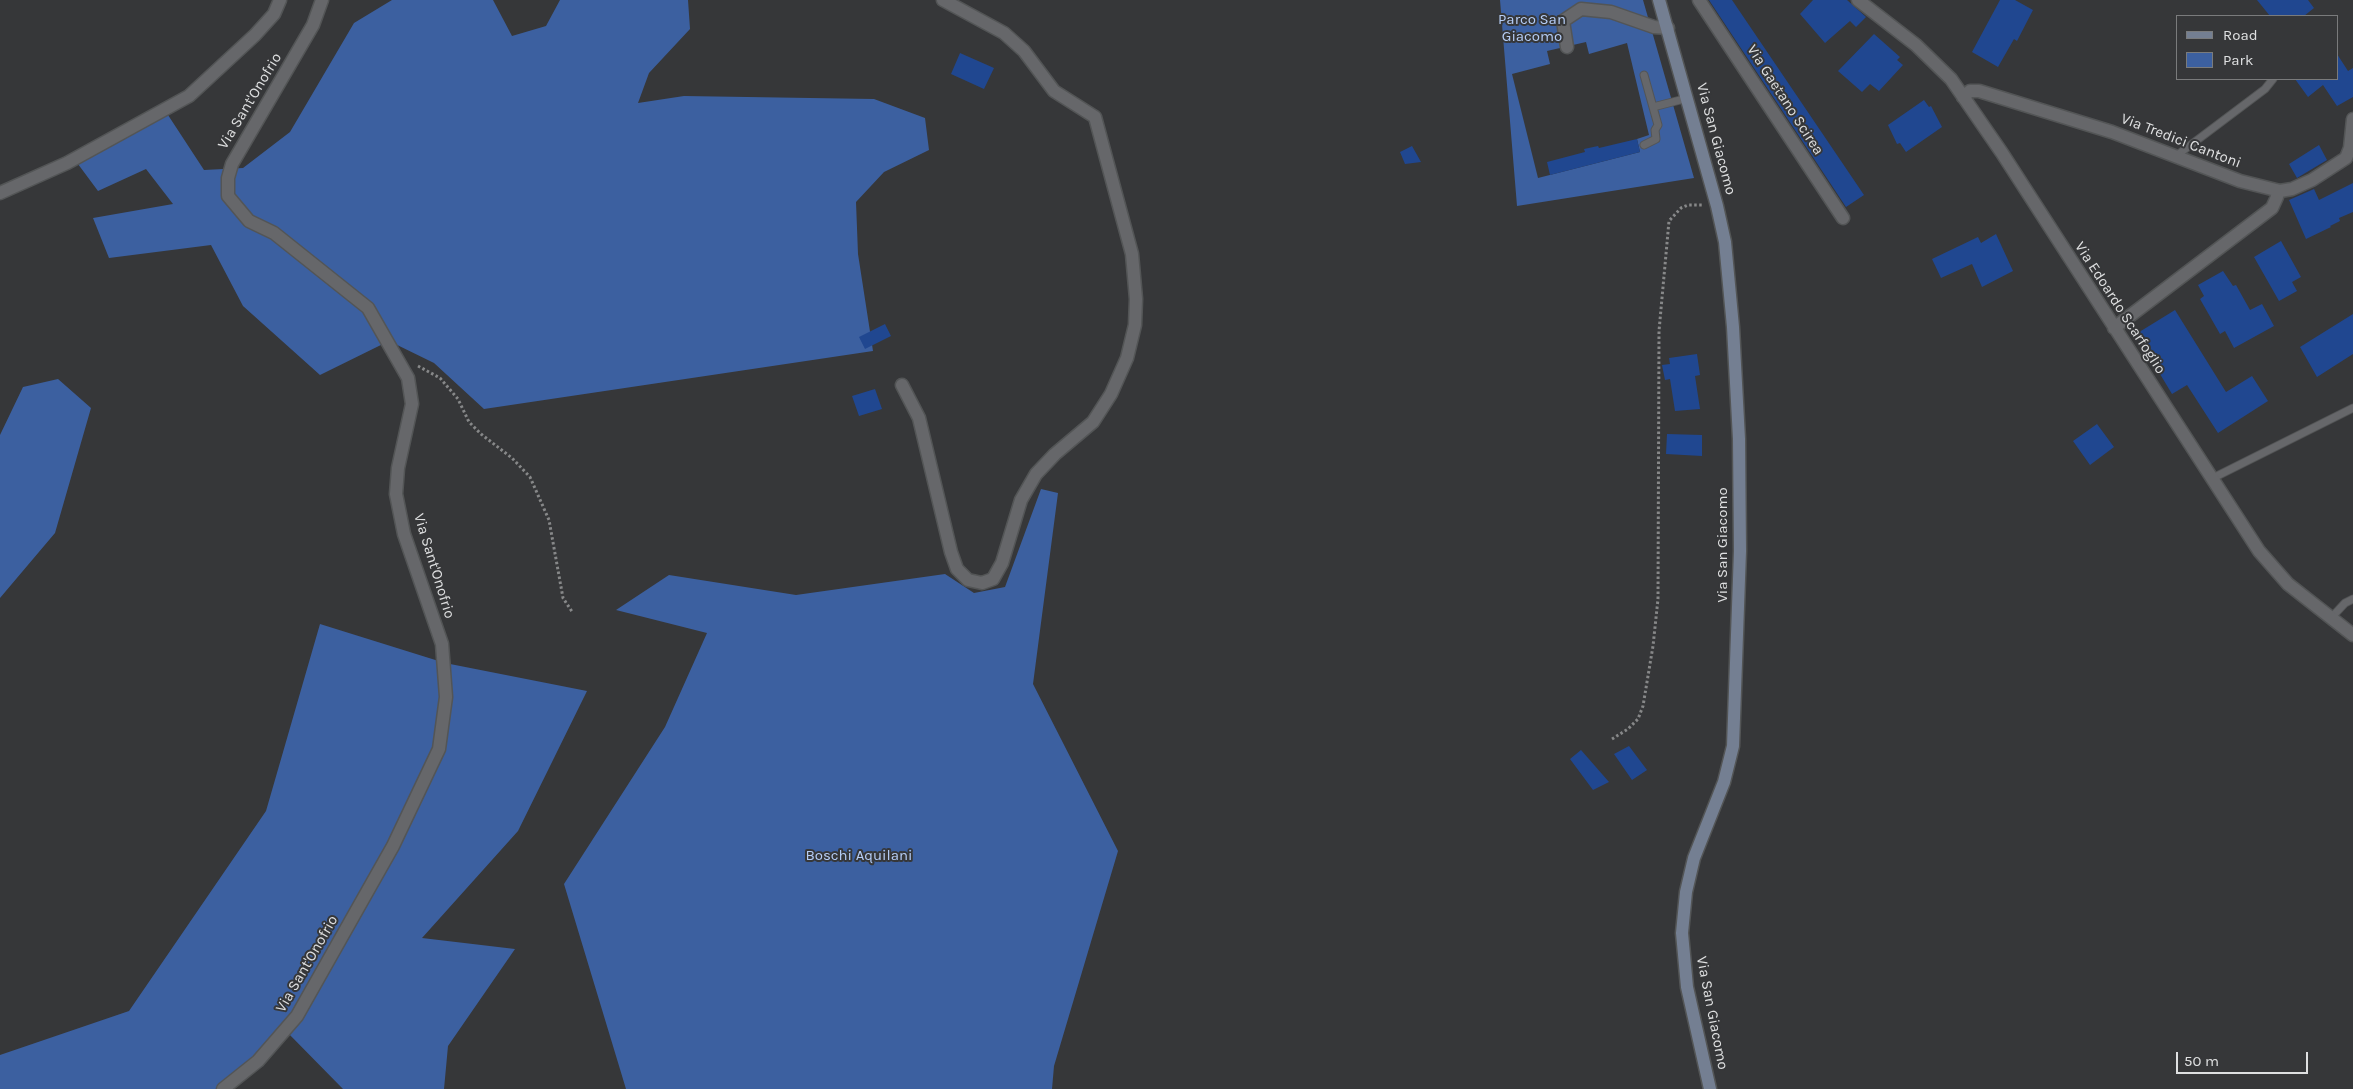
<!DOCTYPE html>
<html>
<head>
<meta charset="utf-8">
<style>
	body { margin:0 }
	#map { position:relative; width:2353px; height:1089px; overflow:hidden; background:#363739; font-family:Karla,sans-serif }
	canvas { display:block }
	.legend { position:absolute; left:2176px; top:15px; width:162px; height:65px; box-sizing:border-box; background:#363739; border:1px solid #7a7b7c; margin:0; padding:6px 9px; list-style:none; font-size:15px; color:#dfe0e1 }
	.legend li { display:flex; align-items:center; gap:10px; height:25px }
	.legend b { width:25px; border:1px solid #7a7b7c }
	.scale { position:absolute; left:2176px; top:1052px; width:132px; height:22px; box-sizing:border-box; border:2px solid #dfe0e1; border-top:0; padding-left:6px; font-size:15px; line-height:18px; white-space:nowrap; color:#dfe0e1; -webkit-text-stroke:4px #363739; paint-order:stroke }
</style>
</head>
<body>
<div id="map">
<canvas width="2353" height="1089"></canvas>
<ul class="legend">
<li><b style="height:6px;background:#747f92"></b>Road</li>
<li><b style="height:14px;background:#3c60a0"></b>Park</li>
</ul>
<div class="scale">50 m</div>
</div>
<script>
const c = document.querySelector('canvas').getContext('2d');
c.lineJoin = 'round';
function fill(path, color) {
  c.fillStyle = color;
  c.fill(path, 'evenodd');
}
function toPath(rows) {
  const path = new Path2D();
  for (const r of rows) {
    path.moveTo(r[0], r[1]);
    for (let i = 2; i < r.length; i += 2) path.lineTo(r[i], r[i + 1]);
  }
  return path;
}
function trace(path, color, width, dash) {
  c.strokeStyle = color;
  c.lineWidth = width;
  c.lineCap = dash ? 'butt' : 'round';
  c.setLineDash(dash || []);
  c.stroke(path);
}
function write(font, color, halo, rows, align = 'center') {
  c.font = font + ' Karla,sans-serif';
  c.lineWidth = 4;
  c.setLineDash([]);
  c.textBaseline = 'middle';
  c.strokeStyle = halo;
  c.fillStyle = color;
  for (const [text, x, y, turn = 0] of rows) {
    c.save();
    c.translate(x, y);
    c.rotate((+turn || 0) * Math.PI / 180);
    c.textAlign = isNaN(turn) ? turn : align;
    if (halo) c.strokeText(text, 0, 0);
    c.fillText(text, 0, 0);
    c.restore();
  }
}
fill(toPath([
	[392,0,493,0,512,36,546,26,560,0,688,0,690,29,649,73,638,103,684,96,874,99,925,118,929,150,884,172,856,202,858,254,873,351,484,409,434,363,389,341,320,375,243,306,211,245,109,258,93,218,173,204,146,169,98,191,75,160,168,115,204,170,243,168,290,132,354,23],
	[1500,0,1643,0,1694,178,1517,206],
	[1586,42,1589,54,1627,43,1649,135,1637,139,1640,152,1538,178,1512,74,1550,64,1547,51],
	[58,379,91,408,55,533,0,598,0,435,23,387],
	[1041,489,1058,493,1033,684,1118,851,1054,1066,1052,1089,626,1089,564,884,665,727,707,633,616,610,669,575,796,595,945,574,974,593,1005,587],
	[320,624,445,663,587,691,518,831,422,938,515,949,448,1046,444,1089,343,1089,286,1031,228,1089,0,1089,0,1055,129,1011,266,811]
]), '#3c60a0');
fill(toPath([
	[1709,0,1732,0,1864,195,1846,207],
	[1813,0,1847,0,1866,17,1856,27,1850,21,1825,43,1800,14],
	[2000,0,2015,0,2033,10,2017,41,2014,39,1998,67,1972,52],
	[2257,0,2308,0,2314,8,2304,16,2270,16],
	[1874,34,1900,57,1897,60,1903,65,1879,91,1870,84,1862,92,1838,71],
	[960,53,994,68,984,89,951,74],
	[2337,54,2348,71,2353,68,2353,97,2337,106,2323,85,2308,97,2295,79,2337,79],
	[1924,100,1929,107,1931,106,1942,127,1906,152,1900,143,1897,144,1888,125],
	[1637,139,1640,152,1550,175,1547,162,1585,152,1584,149,1598,146,1599,148],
	[2319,145,2327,160,2297,178,2289,164],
	[1412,146,1421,162,1405,164,1400,152],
	[2353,183,2353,212,2339,218,2340,221,2330,226,2331,227,2306,239,2289,200,2314,189,2319,200],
	[1996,234,2013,271,1982,287,1972,264,1941,278,1932,259,1978,237,1981,243],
	[2281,241,2301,277,2292,282,2297,291,2279,301,2254,257],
	[2223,271,2233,286,2236,285,2250,310,2262,304,2274,326,2234,348,2225,331,2220,334,2200,299,2204,296,2198,285],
	[2175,310,2226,392,2252,376,2268,401,2218,433,2187,385,2172,394,2136,334],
	[2353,314,2353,354,2317,377,2300,347],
	[885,324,891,336,865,349,859,337],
	[1697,354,1700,375,1695,376,1700,409,1675,411,1670,379,1665,380,1662,365,1670,364,1669,358],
	[875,389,882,409,859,416,852,396],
	[2097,424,2114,447,2090,465,2073,441],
	[1667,434,1702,435,1702,456,1666,454],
	[1629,746,1647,770,1632,780,1614,754],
	[1581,750,1609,782,1593,790,1570,759]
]), '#204790');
const lane = toPath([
	[1653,107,1688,98],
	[1644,145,1656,139,1655,130,1658,125,1644,75],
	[2176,156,2265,89,2273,79],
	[2211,479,2353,408],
	[2331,618,2345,603,2353,599]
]);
const street = toPath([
	[1699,0,1843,218],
	[1858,0,1916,45,1951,79,2002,153,2259,551,2288,584,2353,635],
	[1567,47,1563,21,1581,9,1611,12,1654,27,1668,28],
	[1963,97,1970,91,1979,91,2112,132,2240,181,2280,191,2292,189,2312,180,2346,158,2350,148,2353,119],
	[0,193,67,163,189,96,255,35,274,14,280,0],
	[2114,328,2272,208,2277,197,2276,190],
	[902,385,919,418,951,552,957,569,968,580,982,583,993,579,1002,563,1021,500,1036,474,1055,454,1093,422,1111,394,1127,358,1135,325,1136,299,1132,254,1095,117,1054,91,1024,51,1004,33,943,0],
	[223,1089,258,1061,297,1016,393,846,439,749,446,697,442,644,404,534,396,494,398,468,412,404,408,378,368,308,274,233,249,221,228,196,228,178,232,164,313,25,322,0]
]);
const secondary = toPath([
	[1659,0,1717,206,1725,242,1733,327,1739,439,1740,551,1733,746,1724,782,1694,858,1686,892,1682,933,1687,987,1710,1089]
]);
trace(lane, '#535556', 9);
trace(street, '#535556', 15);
trace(secondary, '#535556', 15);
trace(toPath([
	[418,366,440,378,458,399,469,422,481,434,512,458,530,477,549,520,563,598,573,613],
	[1612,739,1628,729,1638,719,1643,706,1653,646,1658,599,1659,331,1669,221,1681,208,1688,205,1702,205]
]), '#878889', 3, [2.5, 2.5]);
trace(lane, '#66676a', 7);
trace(street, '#66676a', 12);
trace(secondary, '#747f92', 12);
write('15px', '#b6cef7', '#363739', [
	["Parco San",1532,20],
	["Giacomo",1532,37],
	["Boschi Aquilani",859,856]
]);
write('15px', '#dfe0e1', '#363739', [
	["Via Gaetano Scirea",1785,100,57],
	["Via Sant'Onofrio",250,101,-59],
	["Via San Giacomo",1716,139,75],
	["Via Tredici Cantoni",2181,141,21],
	["Via Edoardo Scarfoglio",2120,308,57],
	["Via San Giacomo",1723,545,-90],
	["Via Sant'Onofrio",434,566,73],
	["Via Sant'Onofrio",307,964,-60],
	["Via San Giacomo",1712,1013,79]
]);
</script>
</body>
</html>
